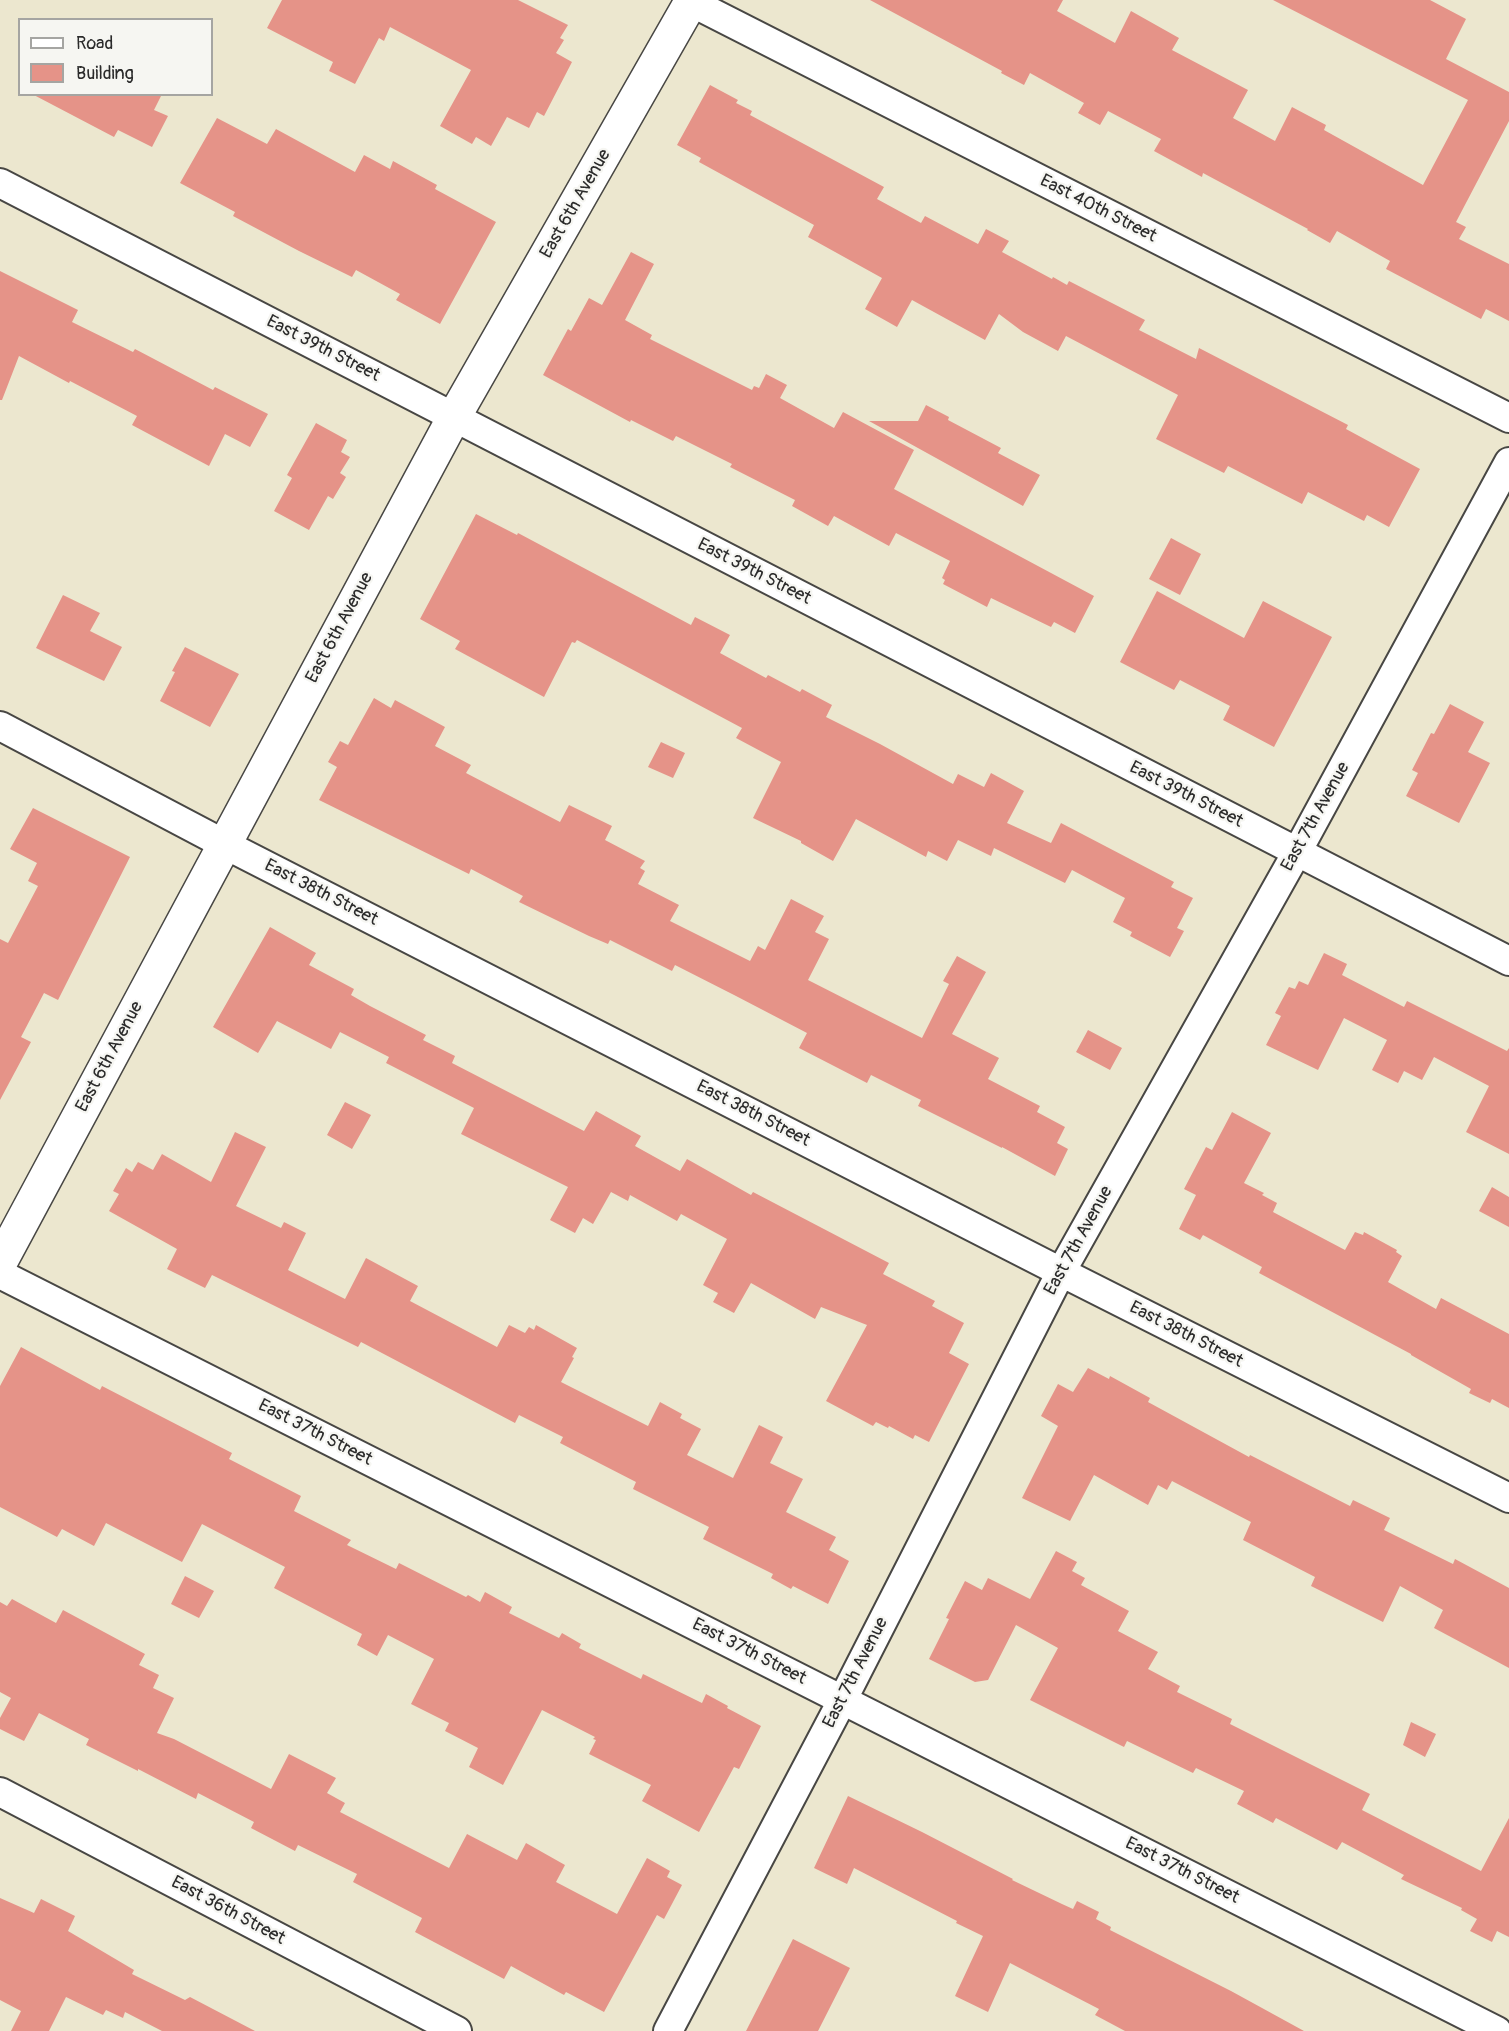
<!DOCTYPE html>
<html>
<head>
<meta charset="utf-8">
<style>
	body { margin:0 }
	#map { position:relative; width:1509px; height:2031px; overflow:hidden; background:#ece7cf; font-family:Pangolin,sans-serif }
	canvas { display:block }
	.legend { position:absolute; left:18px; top:18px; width:195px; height:78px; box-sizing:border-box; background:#f6f6f2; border:2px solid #a5a5a2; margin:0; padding:8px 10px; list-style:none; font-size:18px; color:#2b2b2b }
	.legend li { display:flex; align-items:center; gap:12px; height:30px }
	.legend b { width:30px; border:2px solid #a5a5a2 }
</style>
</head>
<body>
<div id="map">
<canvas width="1509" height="2031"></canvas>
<ul class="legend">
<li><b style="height:8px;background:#fff"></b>Road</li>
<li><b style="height:16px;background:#e59388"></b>Building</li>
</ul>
</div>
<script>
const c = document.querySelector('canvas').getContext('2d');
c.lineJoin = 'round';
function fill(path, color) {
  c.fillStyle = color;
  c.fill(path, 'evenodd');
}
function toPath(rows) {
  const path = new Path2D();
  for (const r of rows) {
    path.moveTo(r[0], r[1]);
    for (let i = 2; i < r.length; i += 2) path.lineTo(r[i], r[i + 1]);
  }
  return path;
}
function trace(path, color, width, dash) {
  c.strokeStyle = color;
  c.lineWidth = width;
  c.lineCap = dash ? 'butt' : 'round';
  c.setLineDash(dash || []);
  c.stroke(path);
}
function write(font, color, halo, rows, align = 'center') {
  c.font = font + ' Pangolin,sans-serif';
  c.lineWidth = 4.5;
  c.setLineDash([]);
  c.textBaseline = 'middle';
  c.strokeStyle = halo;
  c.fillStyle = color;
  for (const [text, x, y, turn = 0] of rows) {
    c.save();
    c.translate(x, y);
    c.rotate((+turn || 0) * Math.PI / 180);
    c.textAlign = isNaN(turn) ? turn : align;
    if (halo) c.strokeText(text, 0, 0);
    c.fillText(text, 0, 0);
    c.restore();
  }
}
fill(toPath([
	[282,0,518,0,568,25,560,38,564,40,556,53,572,62,544,116,537,112,529,128,507,117,491,146,476,137,472,144,440,126,471,70,390,27,384,41,379,38,355,84,329,71,333,62,267,28],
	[870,0,1063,0,1057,11,1115,43,1131,11,1179,38,1172,50,1248,90,1233,118,1275,141,1292,107,1326,125,1324,130,1423,185,1468,100,1273,0,1430,0,1466,19,1446,59,1509,92,1509,121,1456,222,1466,227,1459,239,1509,264,1509,321,1486,309,1481,319,1386,269,1390,261,1337,231,1330,243,1307,230,1308,229,1203,173,1202,177,1154,151,1161,139,1108,111,1100,125,1078,113,1084,103,1030,73,1024,85,1001,73,1002,71],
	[710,85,738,100,736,103,752,111,750,115,884,187,877,199,921,223,925,216,978,244,986,229,1009,241,1002,252,1052,279,1053,277,1067,285,1069,281,1145,320,1139,330,1196,359,1199,348,1348,425,1346,429,1420,469,1389,527,1367,515,1364,521,1308,492,1302,504,1228,466,1224,473,1156,439,1178,395,1066,336,1058,351,1023,332,999,314,985,340,912,300,897,327,865,309,882,278,808,237,814,225,699,162,701,158,677,145],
	[32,94,162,94,154,110,168,116,152,147,118,130,114,137],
	[217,118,267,144,276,129,355,172,364,155,390,169,393,161,437,185,435,189,496,222,440,324,396,300,400,294,356,270,352,277,299,251,233,216,235,212,180,183],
	[631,252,654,264,625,320,652,335,650,339,752,390,754,386,759,388,766,374,787,385,780,398,834,428,843,412,914,450,894,489,1094,596,1075,633,1054,622,1051,627,991,598,987,607,943,584,945,580,942,578,950,561,896,533,889,546,834,516,828,526,792,506,795,500,730,467,732,464,676,436,673,441,631,420,630,422,543,375,568,329,571,331,589,298,602,305],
	[0,271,78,310,72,322,133,352,135,349,213,390,215,387,268,414,250,447,225,434,209,466,132,425,137,416,70,381,69,383,19,356,2,400,0,400],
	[926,405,949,417,948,420,1001,448,998,453,1040,475,1023,506,869,421,918,421],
	[316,423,347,440,341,452,350,457,340,473,346,477,333,499,328,496,309,530,274,511,292,478,287,475],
	[476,514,517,535,518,533,691,625,695,617,730,635,720,653,766,678,768,675,800,692,802,689,832,705,826,717,880,744,953,784,958,774,984,787,991,773,1024,791,1007,823,1051,843,1061,823,1174,882,1171,887,1193,898,1177,928,1184,931,1170,957,1130,936,1132,932,1113,922,1125,898,1072,870,1065,883,994,848,991,856,958,840,947,861,928,851,926,857,856,819,833,861,801,843,801,841,753,818,781,762,736,738,742,728,577,640,575,643,572,642,544,697,455,649,460,641,420,619],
	[1171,538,1201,554,1180,595,1149,579],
	[1157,591,1244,638,1263,601,1332,637,1274,747,1223,720,1230,706,1180,680,1174,690,1120,662],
	[63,595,100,613,90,631,122,647,104,681,36,648],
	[185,647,239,674,210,727,160,701,175,672,172,671],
	[374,698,391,708,395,700,445,727,435,746,471,765,466,773,560,822,569,805,612,826,605,840,645,861,640,868,645,871,638,884,679,905,670,921,750,961,758,946,765,950,791,899,824,916,815,932,829,939,808,980,922,1038,949,984,943,981,957,956,986,972,952,1034,999,1058,988,1079,1040,1106,1037,1112,1065,1127,1057,1143,1068,1149,1055,1176,1002,1147,1002,1148,918,1106,921,1100,871,1075,867,1083,799,1048,807,1033,736,996,675,965,672,971,610,940,608,944,589,936,519,902,523,896,471,869,469,874,319,800,337,767,328,762,340,741,348,745],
	[1450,704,1484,722,1468,752,1490,763,1459,823,1406,796,1418,773,1412,770,1431,733,1434,734],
	[661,742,685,753,673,778,648,767],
	[33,808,130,857,58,1000,44,993,21,1037,31,1042,0,1100,0,939,8,943,38,886,28,881,37,863,10,849],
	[270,927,316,953,309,965,354,989,351,995,370,1006,426,1035,423,1040,455,1056,452,1063,584,1131,596,1111,641,1136,635,1146,680,1171,687,1159,751,1195,753,1192,889,1263,883,1274,935,1301,932,1306,964,1323,949,1353,969,1364,929,1442,915,1435,913,1439,889,1426,888,1428,876,1422,873,1426,826,1401,867,1325,821,1307,815,1319,751,1283,734,1313,713,1302,718,1293,703,1285,727,1239,681,1214,677,1221,630,1195,628,1201,611,1192,593,1224,583,1218,575,1233,550,1220,568,1187,461,1134,474,1108,386,1063,389,1057,340,1032,331,1049,277,1021,258,1053,213,1027],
	[1324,953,1347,964,1342,975,1404,1007,1407,1001,1507,1051,1509,1048,1509,1154,1466,1132,1489,1086,1434,1057,1422,1080,1404,1071,1398,1083,1372,1070,1387,1040,1344,1018,1318,1070,1266,1045,1281,1016,1275,1013,1289,987,1295,989,1299,981,1308,985],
	[1088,1030,1122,1048,1110,1070,1076,1052],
	[345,1102,371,1115,352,1149,327,1135],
	[1232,1112,1271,1133,1244,1183,1264,1193,1262,1195,1277,1203,1273,1212,1345,1250,1355,1232,1363,1235,1364,1232,1397,1250,1396,1252,1402,1256,1388,1282,1436,1309,1441,1298,1509,1334,1509,1408,1492,1399,1490,1403,1469,1393,1471,1389,1411,1355,1411,1354,1259,1273,1262,1267,1203,1235,1200,1240,1179,1229,1196,1195,1184,1189,1206,1147,1212,1150],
	[235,1132,266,1147,236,1206,281,1228,284,1222,306,1233,288,1270,345,1299,366,1258,418,1286,410,1301,497,1347,509,1325,525,1333,529,1327,534,1330,536,1325,577,1348,572,1357,574,1358,561,1382,648,1426,660,1402,682,1414,680,1418,701,1429,687,1455,733,1478,759,1425,783,1437,770,1463,803,1479,786,1512,836,1537,829,1550,849,1561,828,1604,793,1586,791,1589,771,1578,773,1574,703,1539,709,1527,633,1489,636,1482,560,1443,563,1437,519,1415,515,1423,361,1342,358,1347,212,1275,205,1288,167,1269,177,1249,109,1211,119,1194,113,1191,126,1168,132,1172,138,1162,153,1170,162,1154,211,1182],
	[1492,1187,1509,1197,1509,1227,1479,1211],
	[21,1347,100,1390,102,1386,232,1453,229,1459,301,1496,294,1511,351,1540,347,1545,396,1569,399,1563,466,1597,468,1595,480,1602,485,1592,512,1607,509,1613,559,1638,562,1633,581,1644,579,1648,641,1679,643,1674,702,1703,706,1694,728,1706,727,1708,761,1726,739,1769,734,1767,699,1832,642,1801,651,1785,589,1754,596,1740,593,1739,595,1737,542,1710,503,1785,469,1767,478,1748,445,1731,449,1723,411,1704,434,1659,388,1635,377,1656,357,1645,362,1634,274,1588,285,1567,202,1524,182,1562,106,1523,94,1546,62,1529,57,1537,0,1507,0,1386],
	[1088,1368,1109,1379,1110,1376,1150,1398,1148,1402,1249,1457,1250,1455,1350,1506,1353,1500,1390,1518,1384,1530,1453,1564,1455,1559,1509,1588,1509,1668,1434,1628,1443,1610,1400,1586,1383,1622,1311,1586,1315,1577,1243,1540,1251,1522,1172,1481,1167,1490,1158,1485,1148,1505,1094,1475,1070,1521,1022,1498,1058,1426,1041,1416,1058,1384,1073,1392],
	[1056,1551,1077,1562,1072,1571,1085,1578,1081,1585,1129,1611,1118,1631,1158,1652,1148,1669,1180,1686,1177,1692,1232,1719,1230,1724,1370,1794,1362,1810,1481,1871,1509,1818,1509,1937,1497,1931,1492,1942,1470,1931,1477,1919,1461,1910,1462,1908,1401,1879,1404,1875,1342,1842,1337,1850,1276,1818,1273,1823,1237,1804,1244,1791,1196,1768,1193,1773,1127,1741,1124,1747,1030,1700,1058,1648,1016,1625,988,1680,975,1682,929,1659,949,1619,946,1618,965,1581,982,1590,988,1578,1030,1599],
	[185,1576,214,1591,199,1618,171,1604],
	[12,1599,56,1623,63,1610,145,1654,139,1665,159,1675,153,1688,174,1698,157,1733,174,1739,271,1789,289,1754,336,1778,327,1793,345,1803,340,1812,449,1868,467,1834,517,1860,526,1843,565,1865,556,1882,617,1914,647,1858,670,1871,667,1877,682,1885,664,1919,657,1915,604,2012,566,1992,564,1995,511,1966,504,1979,415,1932,422,1918,353,1882,357,1874,298,1845,295,1851,251,1828,254,1822,198,1793,196,1799,138,1769,138,1771,86,1745,89,1739,39,1713,24,1741,0,1729,0,1718,11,1698,0,1692,0,1602,7,1606],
	[1411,1722,1436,1734,1425,1757,1403,1745],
	[848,1796,922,1832,1013,1879,1012,1880,1062,1904,1073,1909,1077,1901,1099,1912,1096,1919,1111,1927,1110,1930,1231,1991,1304,2031,1125,2031,1095,2015,1099,2009,1010,1963,988,2012,955,1996,983,1936,956,1923,957,1921,854,1868,847,1884,814,1868],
	[0,1898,34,1913,41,1899,75,1916,68,1931,134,1970,132,1974,185,2000,190,1997,255,2031,162,2031,125,2012,123,2018,106,2010,103,2015,66,1997,49,2031,11,2031,21,2011,0,2000],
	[793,1939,850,1968,818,2031,746,2031]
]), '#e59388');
const minor = toPath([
	[687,0,1509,418],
	[0,183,1509,961],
	[0,726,224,844,1061,1272,1509,1498],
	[0,1274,1497,2031],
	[0,1792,457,2031],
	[668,2031,843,1699,1061,1272,1297,852,1509,462]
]);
const tertiary = toPath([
	[0,1263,454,417,692,0]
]);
trace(minor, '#484744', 32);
trace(tertiary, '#484744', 36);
trace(minor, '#fff', 28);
trace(tertiary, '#fff', 33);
write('18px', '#2b2b2b', '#f6f6f2', [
	["East 6th Avenue",576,204,-60],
	["East 40th Street",1098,209,27],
	["East 39th Street",323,349,27],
	["East 39th Street",754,572,27],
	["East 6th Avenue",340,628,-62],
	["East 39th Street",1186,795,27],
	["East 7th Avenue",1316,817,-61],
	["East 38th Street",321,893,27],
	["East 6th Avenue",110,1057,-62],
	["East 38th Street",753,1114,27],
	["East 7th Avenue",1079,1241,-61],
	["East 38th Street",1186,1335,27],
	["East 37th Street",315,1433,27],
	["East 37th Street",749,1652,27],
	["East 7th Avenue",856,1673,-63],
	["East 37th Street",1182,1871,27],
	["East 36th Street",228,1911,28]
]);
</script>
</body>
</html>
